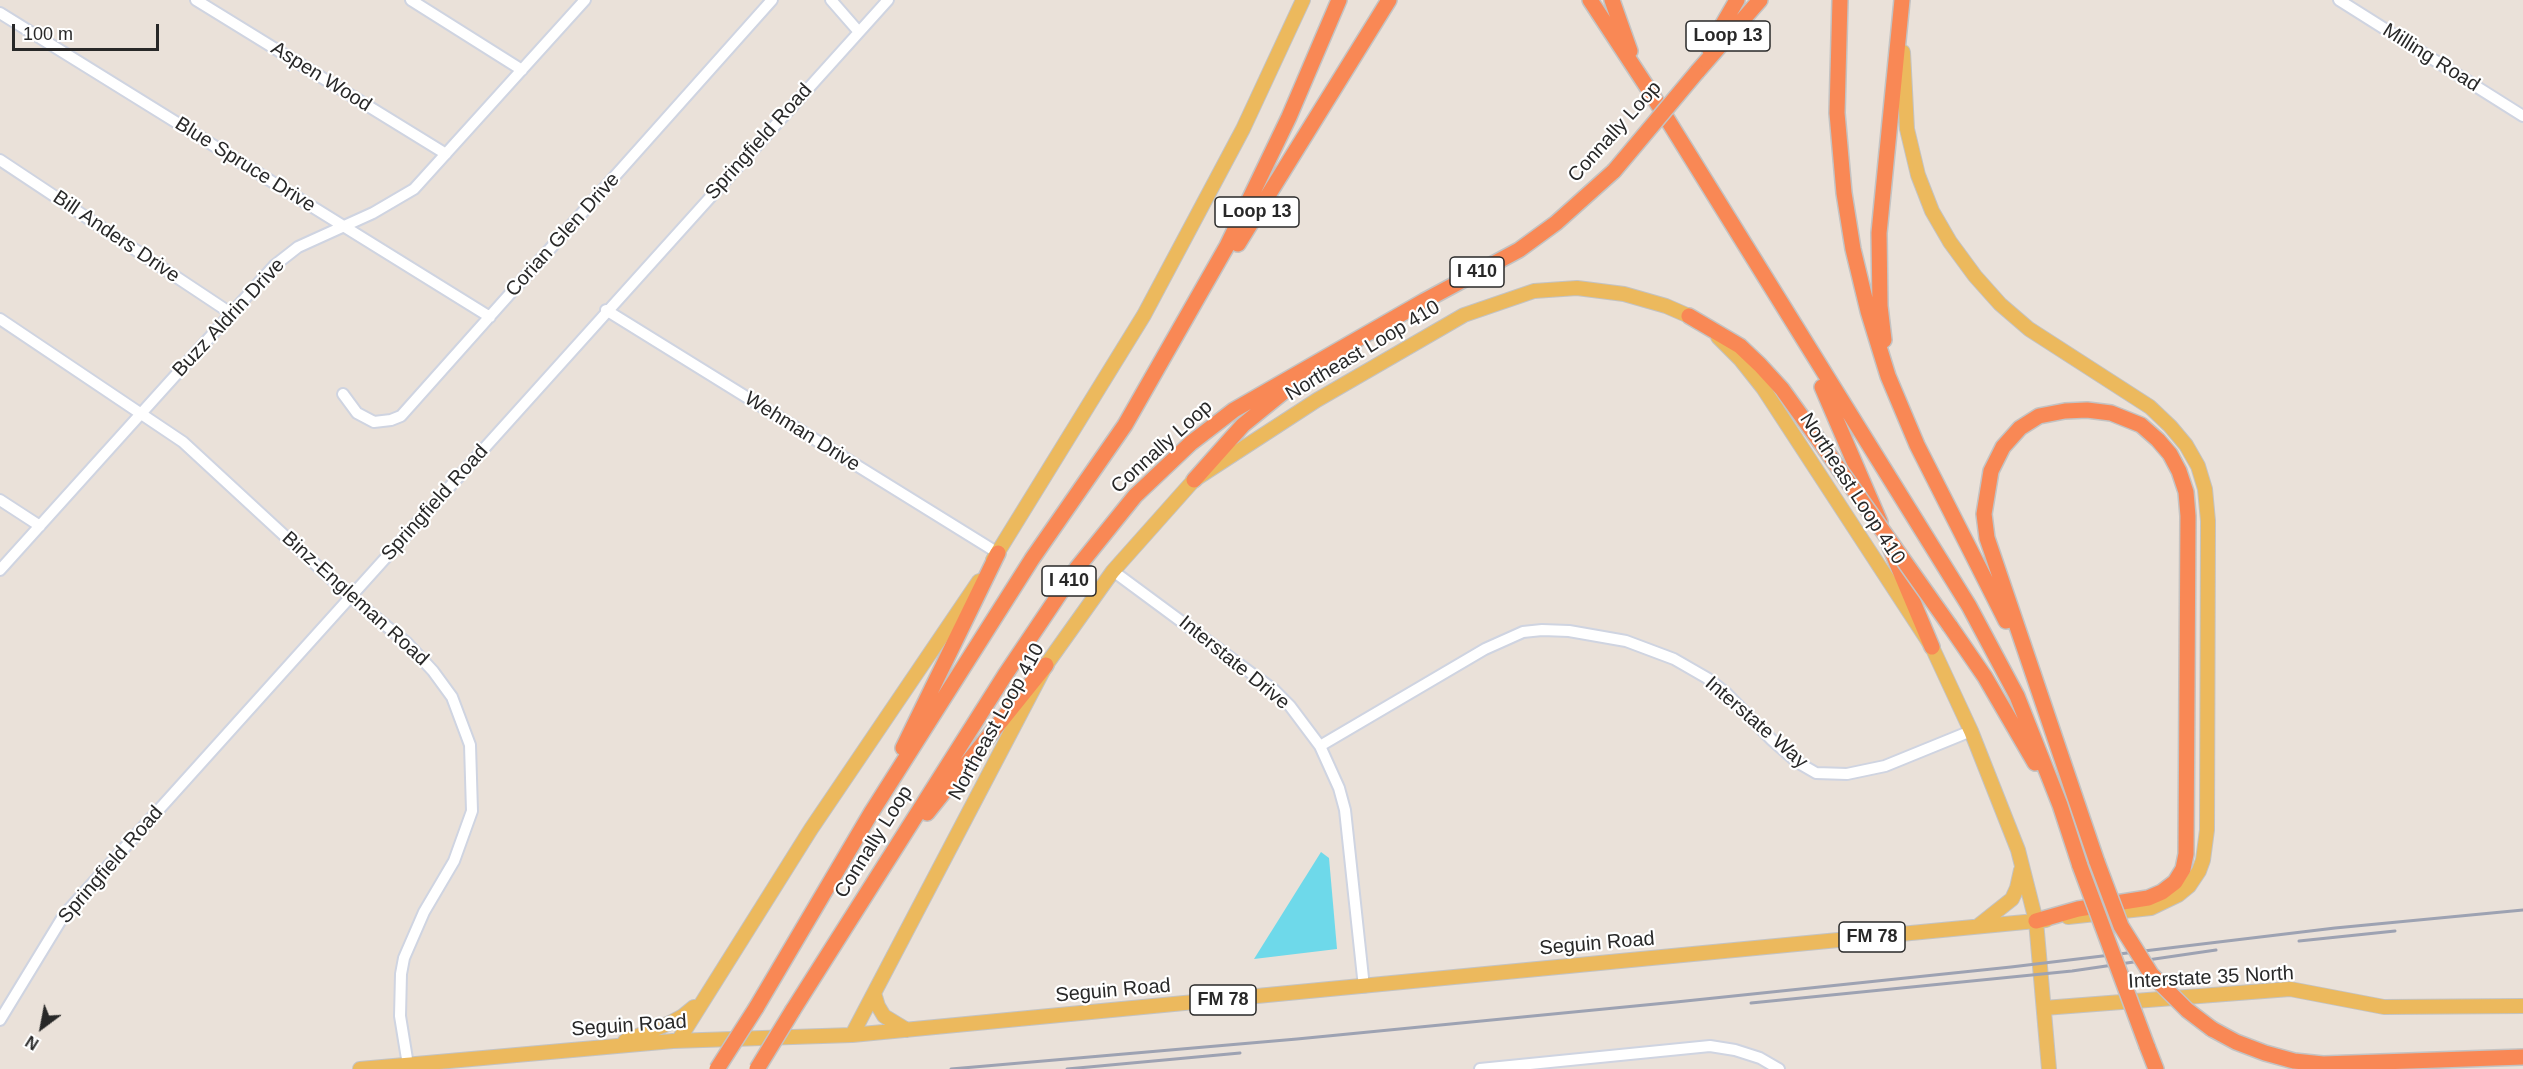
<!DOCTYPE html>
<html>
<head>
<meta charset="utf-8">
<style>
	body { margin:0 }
	#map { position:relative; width:2523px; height:1069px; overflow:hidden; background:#eae1d9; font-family:Arial,sans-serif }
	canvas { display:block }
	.north { position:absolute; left:12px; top:997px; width:60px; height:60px; -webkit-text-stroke:4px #fff; paint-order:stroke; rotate:212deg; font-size:16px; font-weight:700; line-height:24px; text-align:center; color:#282828 }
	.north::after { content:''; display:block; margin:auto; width:21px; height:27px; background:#282828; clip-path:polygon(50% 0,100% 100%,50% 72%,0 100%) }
	.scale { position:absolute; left:12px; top:24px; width:147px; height:27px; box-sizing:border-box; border:3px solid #282828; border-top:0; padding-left:8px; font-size:18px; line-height:21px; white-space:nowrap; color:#282828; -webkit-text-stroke:4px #fff; paint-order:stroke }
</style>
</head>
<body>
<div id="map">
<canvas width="2523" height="1069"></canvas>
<div class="north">N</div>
<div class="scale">100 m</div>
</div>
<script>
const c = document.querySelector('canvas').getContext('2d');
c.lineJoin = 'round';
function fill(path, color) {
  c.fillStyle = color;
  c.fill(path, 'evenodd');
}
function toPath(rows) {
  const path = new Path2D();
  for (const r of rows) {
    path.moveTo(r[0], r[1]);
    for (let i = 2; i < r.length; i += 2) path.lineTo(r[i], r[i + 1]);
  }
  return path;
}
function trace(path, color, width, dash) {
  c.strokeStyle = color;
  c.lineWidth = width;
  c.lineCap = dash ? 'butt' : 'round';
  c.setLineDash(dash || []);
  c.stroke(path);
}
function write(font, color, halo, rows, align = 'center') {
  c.font = font + ' Arial,sans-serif';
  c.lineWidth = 4.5;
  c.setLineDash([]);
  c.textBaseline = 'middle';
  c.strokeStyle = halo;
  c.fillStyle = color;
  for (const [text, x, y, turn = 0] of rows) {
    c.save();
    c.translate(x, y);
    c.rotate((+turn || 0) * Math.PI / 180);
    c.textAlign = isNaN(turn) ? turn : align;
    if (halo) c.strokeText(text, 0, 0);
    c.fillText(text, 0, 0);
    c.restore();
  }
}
fill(toPath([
	[1321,852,1329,858,1337,949,1254,959]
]), '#6ed9ea');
const minor = toPath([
	[196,0,446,154],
	[411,0,522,70],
	[831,0,859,32],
	[2339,0,2523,116],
	[0,13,490,317],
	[0,160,232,314],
	[606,310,998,553],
	[0,319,183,442,352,598,407,643,433,671,452,697,470,745,472,811,454,861,424,912,404,958,401,974,400,1016,408,1065],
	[343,394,357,413,374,422,391,420,401,416,772,0],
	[0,500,40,526],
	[0,570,275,265,298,247,373,213,414,189,585,0],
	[1113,571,1274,690,1290,706,1320,746,1339,788,1345,810,1364,987],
	[1320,746,1485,649,1523,632,1542,630,1569,631,1626,641,1674,659,1707,678,1726,693,1772,740,1797,762,1816,773,1847,774,1885,766,1971,731],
	[0,1020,64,915,888,0],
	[1480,1069,1710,1046,1735,1050,1760,1058,1779,1069]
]);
const major = toPath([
	[1903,52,1907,129,1918,175,1932,211,1950,242,1975,276,2000,304,2029,329,2150,407,2170,426,2186,445,2198,466,2205,489,2208,521,2207,830,2203,860,2199,871,2189,886,2178,895,2151,908,2068,917],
	[1718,337,1740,359,1763,388,1932,647,1971,731,2018,850,2036,921,2049,1069],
	[993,560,1144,315,1243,129,1303,0],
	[1978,926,2012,899,2017,888,2021,870],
	[874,993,878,1006,884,1016,907,1030],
	[2044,1008,2290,989,2384,1007,2523,1006],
	[852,1035,1046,665,1113,571,1194,480,1317,400,1464,315,1534,291,1577,288,1624,294,1666,306,1689,316,1698,322],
	[625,1041,670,1023,683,1016,694,1007],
	[678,1041,811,829,979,581],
	[360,1069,673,1041,852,1035,2046,920]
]);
const highway = toPath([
	[1590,0,1651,93,1969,606,2017,696,2060,805,2080,866],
	[1612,0,1630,51],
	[1840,0,1837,113,1844,193,1853,249,1868,311,1888,376,1917,445,2006,621],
	[1709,48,1737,0],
	[1697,72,1760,0],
	[1238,244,1389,0],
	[1689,316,1740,346,1760,365,1782,389,1825,449],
	[1884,340,1880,306,1879,233,1902,0],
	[1822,387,1880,522],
	[1194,480,1243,425,1291,386],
	[1890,547,1932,647],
	[1950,626,1985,677,2035,763],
	[903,748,998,553],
	[927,813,1046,665],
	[2036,921,2078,909,2148,898,2162,892,2175,882,2183,869,2186,854,2188,516,2186,492,2179,471,2170,454,2158,440,2141,425,2111,413,2087,410,2065,411,2039,416,2020,428,2003,447,1991,471,1984,514,1987,538,2097,862],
	[756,1008,871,813,1032,559,1125,425,1227,246,1289,117,1339,0],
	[793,1010,1005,675,1077,568,1135,496,1191,443,1234,410,1424,301,1519,250,1556,223,1614,171],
	[2212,1029,2236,1042,2265,1053,2294,1061,2323,1064,2523,1057],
	[2147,1046,2156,1069]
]);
trace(minor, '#cfd4e1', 14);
trace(major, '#c3c3c3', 16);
trace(highway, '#c3c3c3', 18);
trace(minor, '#fff', 10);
trace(major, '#ecb95d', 14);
trace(highway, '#f98855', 15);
trace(toPath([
	[2299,941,2395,931],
	[1751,1003,2072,971,2216,950],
	[951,1069,1297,1039,1676,1002,2011,967,2335,928,2523,910],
	[1067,1069,1240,1053]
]), '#9da2b2', 3);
const highwayBridge = toPath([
	[1614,171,1697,72],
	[1825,449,1950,626],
	[2097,862,2121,926,2151,974,2187,1010,2212,1029],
	[2080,866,2147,1046],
	[717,1069,756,1008],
	[757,1069,793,1010]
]);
trace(highwayBridge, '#c3c3c3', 18, []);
trace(highwayBridge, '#f98855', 15);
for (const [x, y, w] of [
	[1728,36,84],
	[1257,212,84],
	[1477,272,54],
	[1069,581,54],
	[1872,937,66],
	[1223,1000,66]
]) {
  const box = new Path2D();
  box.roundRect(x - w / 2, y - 15, w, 30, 4.5);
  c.fillStyle = '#fff';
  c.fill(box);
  trace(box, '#282828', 1.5);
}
write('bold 18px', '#282828', null, [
	["Loop 13",1728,36],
	["Loop 13",1257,212],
	["I 410",1477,272],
	["I 410",1069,581],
	["FM 78",1872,937],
	["FM 78",1223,1000]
]);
write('20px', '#282828', '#fff', [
	["Milling Road",2431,58,32],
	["Aspen Wood",321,77,32],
	["Connally Loop",1615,132,-48],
	["Springfield Road",759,142,-48],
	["Blue Spruce Drive",245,165,32],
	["Corian Glen Drive",563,235,-48],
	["Bill Anders Drive",116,237,34],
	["Buzz Aldrin Drive",229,318,-47],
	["Northeast Loop 410",1363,351,-31],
	["Wehman Drive",802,432,32],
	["Connally Loop",1162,447,-42],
	["Northeast Loop 410",1852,489,57],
	["Springfield Road",435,503,-48],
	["Binz-Engleman Road",355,599,42],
	["Interstate Drive",1234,663,39],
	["Northeast Loop 410",997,722,-61],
	["Interstate Way",1756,723,41],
	["Connally Loop",874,842,-58],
	["Springfield Road",111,865,-49],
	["Seguin Road",1597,944,-5],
	["Interstate 35 North",2211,978,-3],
	["Seguin Road",1113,991,-5],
	["Seguin Road",629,1026,-4]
]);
</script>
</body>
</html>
